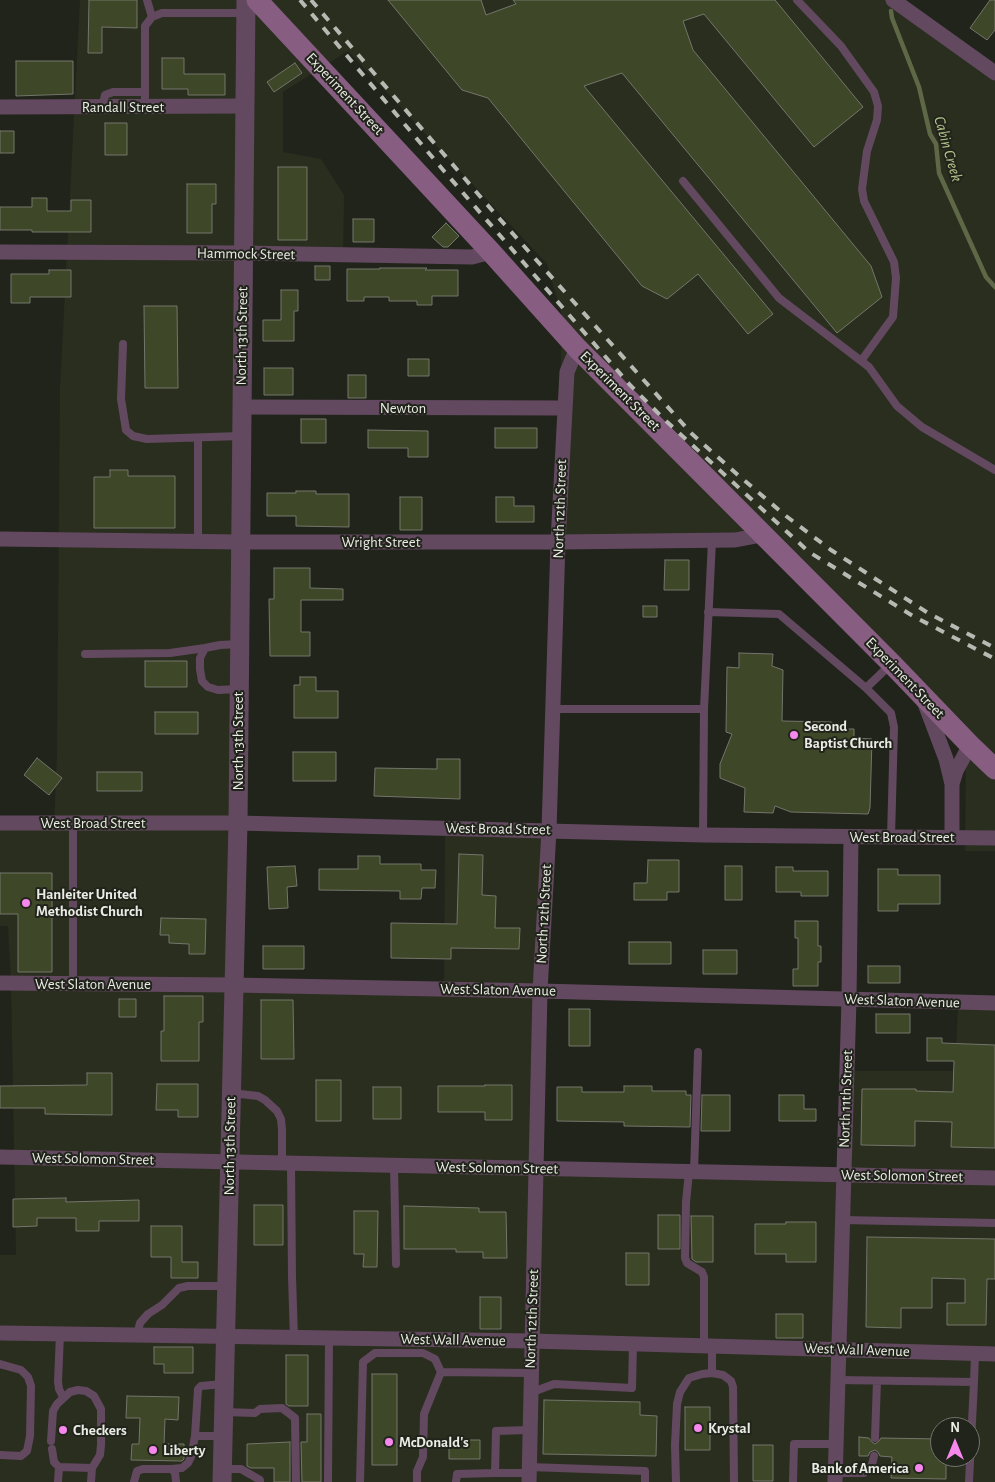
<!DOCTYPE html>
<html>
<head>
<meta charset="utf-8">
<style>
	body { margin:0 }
	#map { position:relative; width:995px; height:1482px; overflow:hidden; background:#21241b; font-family:"Alegreya Sans",sans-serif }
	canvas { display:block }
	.north { position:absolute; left:930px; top:1417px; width:50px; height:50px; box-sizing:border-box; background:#21241b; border:1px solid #71746c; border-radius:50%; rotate:0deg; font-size:14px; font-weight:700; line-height:20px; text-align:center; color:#eaece5 }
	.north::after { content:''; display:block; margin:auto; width:18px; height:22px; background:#f688ed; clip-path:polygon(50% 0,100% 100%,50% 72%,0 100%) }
</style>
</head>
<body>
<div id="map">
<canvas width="995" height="1482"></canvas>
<div class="north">N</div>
</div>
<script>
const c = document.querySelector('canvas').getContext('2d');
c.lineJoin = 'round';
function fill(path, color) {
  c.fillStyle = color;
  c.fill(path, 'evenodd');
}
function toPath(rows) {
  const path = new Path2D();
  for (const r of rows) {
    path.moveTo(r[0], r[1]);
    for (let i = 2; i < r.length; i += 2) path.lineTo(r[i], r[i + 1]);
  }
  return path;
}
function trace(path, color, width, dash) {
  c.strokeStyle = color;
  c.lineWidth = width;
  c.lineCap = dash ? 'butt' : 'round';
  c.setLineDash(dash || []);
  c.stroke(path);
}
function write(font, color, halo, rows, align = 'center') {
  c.font = font + ' "Alegreya Sans",sans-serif';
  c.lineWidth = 4;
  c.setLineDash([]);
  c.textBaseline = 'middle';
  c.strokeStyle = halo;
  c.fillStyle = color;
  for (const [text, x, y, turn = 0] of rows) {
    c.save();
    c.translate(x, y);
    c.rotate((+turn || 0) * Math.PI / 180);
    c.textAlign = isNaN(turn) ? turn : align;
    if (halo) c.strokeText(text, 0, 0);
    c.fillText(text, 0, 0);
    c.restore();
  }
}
fill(toPath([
	[80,0,888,0,995,76,995,851,965,851,966,754,923,713,771,543,556,544,562,316,547,264,348,51,283,92,283,152,321,159,344,195,343,258,244,259,231,988,444,994,445,829,545,833,539,1176,845,1177,845,1071,955,1071,958,1007,995,1007,995,1482,0,1482,0,1255,16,1255,11,983,8,926,0,926,0,826,54,827,57,754,60,388],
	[940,1427,970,1427,970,1457,940,1457]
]), '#2a2e1f');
trace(toPath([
	[891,11,892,18,919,87,930,134,936,144,939,173,986,277,995,287]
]), '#5e6847', 4.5);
const building = toPath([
	[89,0,137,0,137,28,102,27,102,53,88,53,89,0],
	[388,0,481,0,486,15,516,4,513,0,775,0,863,107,814,147,704,14,683,21,693,50,871,266,882,297,837,333,622,73,584,86,773,314,748,334,698,274,667,299,642,286,488,98,462,90,388,0],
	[990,0,995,0,995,30,987,40,970,28,990,0],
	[162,58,184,58,184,74,225,74,225,95,188,95,188,89,162,89,162,58],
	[16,61,73,61,73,94,16,96,16,61],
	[295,63,302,73,274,92,267,82,295,63],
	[105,123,127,123,127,155,105,155,105,123],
	[0,131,14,131,14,153,0,153,0,131],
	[278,167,307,167,307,240,278,240,278,167],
	[187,184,216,184,216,204,212,204,212,233,187,233,187,184],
	[32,198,47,198,47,211,71,211,71,200,91,200,91,232,32,232,32,230,0,230,0,207,32,207,32,198],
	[353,219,374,219,374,242,353,242,353,219],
	[446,223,459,236,448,247,443,247,432,237,446,223],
	[315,266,330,266,330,280,315,280,315,266],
	[380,268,427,268,425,270,458,270,458,296,432,296,432,305,417,305,417,301,389,301,389,297,364,297,364,301,347,301,347,269,380,269,380,268],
	[49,270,71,270,71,297,30,297,30,303,11,303,11,274,49,274,49,270],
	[281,290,298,290,298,311,294,311,294,341,263,341,263,320,281,320,281,290],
	[144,306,177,306,178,388,145,388,144,306],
	[408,359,429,359,429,376,408,376,408,359],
	[264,368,293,368,293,395,264,395,264,368],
	[348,375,366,375,366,398,348,398,348,375],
	[301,419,326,419,326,443,301,443,301,419],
	[495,428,537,428,537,448,495,448,495,428],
	[368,430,428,431,428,457,408,457,408,448,368,448,368,430],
	[110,470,128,470,128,476,175,476,175,528,94,528,94,477,110,477,110,470],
	[296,491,316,491,316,494,349,494,349,527,296,526,296,516,267,516,267,493,296,493,296,491],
	[400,497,422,497,422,530,400,530,400,497],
	[496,497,514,497,514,506,534,506,534,522,496,522,496,497],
	[665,560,689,560,689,590,664,590,665,560],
	[274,568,310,568,310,588,343,589,343,600,301,600,301,632,310,632,310,656,270,656,269,599,274,599,274,568],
	[643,606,657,606,657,617,643,617,643,606],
	[739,653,773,654,772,666,783,670,782,721,831,722,848,729,854,729,854,738,872,739,870,808,868,814,791,812,775,806,773,813,744,812,745,788,720,778,720,764,732,734,726,732,727,667,739,668,739,653],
	[145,661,187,661,187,687,145,687,145,661],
	[300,677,316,677,316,691,338,691,338,718,294,718,294,685,300,685,300,677],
	[155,712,198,712,198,734,155,734,155,712],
	[293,752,336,752,336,781,293,781,293,752],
	[37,758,62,778,49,795,24,775,37,758],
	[437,759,460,759,460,799,374,796,375,768,437,769,437,759],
	[97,772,142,772,142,791,97,791,97,772],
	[459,854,483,855,482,895,496,896,495,928,520,928,519,949,451,948,451,959,391,958,391,923,457,924,459,854],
	[358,856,380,856,380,864,421,864,421,870,436,870,435,888,422,888,421,899,400,899,400,891,319,890,319,869,358,869,358,856],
	[648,860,679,860,679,892,667,892,667,900,634,900,634,883,647,883,648,860],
	[295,866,297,886,287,887,288,908,269,909,267,867,295,866],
	[725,866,742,866,742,900,725,900,725,866],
	[776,867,793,867,793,871,828,871,828,896,801,896,801,892,776,892,776,867],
	[878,869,898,869,898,875,940,875,940,904,898,904,898,911,878,911,878,869],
	[0,873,52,873,52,972,18,972,18,914,0,914,0,873],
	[161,918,206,919,205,954,189,954,189,944,169,943,169,935,160,935,161,918],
	[795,921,818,921,818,946,821,946,821,962,818,962,818,986,793,986,793,969,798,969,798,938,795,938,795,921],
	[629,942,671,942,671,964,629,964,629,942],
	[263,946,304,946,304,969,263,969,263,946],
	[703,950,737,950,737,974,703,974,703,950],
	[868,966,900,966,900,983,868,983,868,966],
	[164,996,203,996,203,1022,199,1022,199,1061,161,1061,161,1031,164,1031,164,996],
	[119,999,136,999,136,1017,119,1017,119,999],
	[261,1000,293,1000,294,1059,261,1059,261,1000],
	[569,1009,590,1009,590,1046,569,1046,569,1009],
	[876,1014,910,1014,910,1033,876,1033,876,1014],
	[927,1038,942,1038,942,1043,995,1045,995,1148,951,1147,952,1122,915,1121,915,1146,861,1145,862,1089,916,1089,916,1091,953,1092,954,1061,927,1061,927,1038],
	[87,1073,112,1073,112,1115,45,1114,45,1108,0,1108,0,1086,87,1085,87,1073],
	[316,1080,341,1080,341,1121,316,1121,316,1080],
	[157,1084,198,1084,198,1117,178,1117,178,1110,156,1110,157,1084],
	[485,1085,512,1085,512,1120,485,1120,485,1112,438,1112,438,1086,485,1086,485,1085],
	[624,1086,652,1086,652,1091,686,1091,686,1095,691,1095,690,1127,624,1126,624,1122,557,1121,557,1087,582,1087,582,1092,624,1092,624,1086],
	[373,1087,401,1087,401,1119,373,1119,373,1087],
	[702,1095,730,1095,730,1131,701,1131,702,1095],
	[779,1095,804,1095,804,1109,816,1109,816,1121,779,1121,779,1095],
	[66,1198,66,1202,139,1200,139,1221,99,1221,99,1231,76,1231,76,1218,37,1218,37,1226,13,1227,13,1199,66,1198],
	[254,1205,283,1205,283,1245,254,1245,254,1205],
	[404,1206,479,1208,479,1212,506,1212,507,1258,483,1258,483,1252,456,1252,456,1249,404,1249,404,1206],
	[354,1211,378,1211,377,1267,363,1267,364,1254,354,1254,354,1211],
	[658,1215,680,1215,680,1249,658,1249,658,1215],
	[691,1216,713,1216,713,1262,696,1262,692,1259,691,1216],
	[786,1222,816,1222,816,1262,786,1262,786,1254,755,1254,755,1224,786,1224,786,1222],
	[151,1226,182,1226,182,1262,198,1262,198,1278,171,1278,171,1257,151,1257,151,1226],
	[867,1237,995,1239,995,1279,987,1279,986,1325,947,1325,947,1303,965,1303,965,1279,932,1278,932,1308,901,1308,901,1328,866,1327,867,1237],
	[626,1253,649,1253,649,1285,626,1285,626,1253],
	[480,1297,501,1297,501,1329,480,1329,480,1297],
	[776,1314,803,1314,803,1338,776,1338,776,1314],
	[154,1347,193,1347,193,1373,164,1373,164,1364,154,1364,154,1347],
	[286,1355,308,1355,308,1406,289,1406,286,1404,286,1355],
	[372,1374,397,1374,397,1465,372,1465,372,1374],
	[127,1396,179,1397,178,1420,165,1419,164,1444,184,1444,184,1459,182,1461,131,1460,132,1444,139,1444,140,1418,126,1418,127,1396],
	[544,1400,640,1402,640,1415,657,1416,656,1456,543,1454,544,1400],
	[685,1407,710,1407,710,1450,685,1450,685,1407],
	[307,1414,321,1414,321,1482,302,1482,301,1442,307,1442,307,1414],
	[859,1437,869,1438,872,1442,875,1444,879,1441,881,1438,940,1439,940,1457,946,1457,946,1479,891,1478,892,1457,880,1456,878,1452,875,1450,870,1452,868,1456,859,1456,859,1437],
	[449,1440,480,1440,480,1459,449,1459,449,1440],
	[290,1442,290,1482,274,1482,274,1468,251,1468,247,1466,247,1444,290,1442],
	[753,1445,773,1445,773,1481,753,1481,753,1445]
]);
fill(building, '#3e4727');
trace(building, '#73766b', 1);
trace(toPath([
	[147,0,152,17],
	[797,0,841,46,874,92,878,106,877,120,867,151,862,189,864,201,894,262,896,278,893,317,861,361],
	[102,107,105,95,113,92,145,92],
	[145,107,145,26,152,17,162,13,246,13],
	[683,181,779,298,869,367,897,406,922,427,995,470],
	[123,344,121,399,126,430,133,436,147,439,241,436],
	[198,542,198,438],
	[708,612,779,614,866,688,890,665],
	[85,654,170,653,205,648],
	[866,688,891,713,894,727,891,837],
	[239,689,218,690,208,687,202,681,200,669,200,658,205,648,220,645,239,644],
	[553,709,704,709,703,835],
	[704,709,712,540],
	[73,823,73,983],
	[231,1093,258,1096,265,1100,277,1111,281,1119,282,1130,282,1163],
	[291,1163,292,1276,294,1338],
	[394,1166,396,1264],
	[689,1172,686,1202,685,1258,687,1263,702,1272,704,1277,704,1346],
	[694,1172,698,1052],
	[842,1220,995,1223],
	[60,1334,58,1382,59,1389,63,1397],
	[137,1335,140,1323,148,1314,162,1305,179,1288,188,1286,227,1286],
	[0,1364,21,1370,28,1377,31,1386,30,1436,27,1451,21,1456,0,1455],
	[441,1372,530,1373],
	[712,1373,712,1346],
	[838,1380,974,1382,975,1354],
	[530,1393,554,1384,632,1388,633,1344],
	[224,1412,255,1413,260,1409,282,1408,295,1418,296,1482],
	[195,1436,223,1436],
	[875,1438,877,1381],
	[51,1441,53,1411,57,1404,70,1392,78,1390,86,1391,94,1396,101,1409,101,1445,100,1455,92,1468,91,1482],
	[52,1449,54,1462,59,1467,58,1482],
	[59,1467,92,1468],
	[529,1467,645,1471,645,1482],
	[171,1469,182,1468,188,1463,191,1457,195,1436,198,1389,201,1386,223,1384],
	[223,1469,241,1469,260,1480,260,1482],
	[495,1473,529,1473],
	[836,1473,864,1473,872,1465,874,1456],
	[134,1482,137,1471,143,1469,171,1469,175,1472,176,1482],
	[328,1482,329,1338],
	[360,1482,363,1362,375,1353,423,1353,435,1359,441,1372,424,1414,423,1457,417,1471,417,1482],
	[456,1482,457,1474,495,1473,496,1431,529,1430],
	[676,1482,675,1445,677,1404,680,1392,689,1378,702,1374,712,1373,723,1375,731,1381,733,1387,734,1482],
	[793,1482,794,1444,836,1444],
	[969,1482,974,1382]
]), '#634960', 8);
trace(toPath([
	[893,0,995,73],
	[0,107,245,106],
	[0,252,243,253,472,257,491,252],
	[241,407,564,408],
	[0,539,240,542,558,542,735,540,762,535],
	[924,701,946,759,952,784,952,837],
	[952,784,956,771,970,745],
	[0,823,238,823,703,835,995,838],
	[0,983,233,985,540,991,995,1003],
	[0,1157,995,1178],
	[0,1333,531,1341,995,1354],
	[529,1482,540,991,549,830,558,542,567,372,577,348],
	[835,1482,849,999,851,837]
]), '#634960', 15);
trace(toPath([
	[222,1482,238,823,246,0]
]), '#634960', 19);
trace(toPath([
	[257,0,491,252,577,348,892,664,970,745,995,769]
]), '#875d82', 21);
trace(toPath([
	[300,0,444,171,630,385,666,421,809,552,913,616,995,659],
	[311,0,497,216,691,433,738,475,786,516,831,550,928,613,995,648]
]), '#b7bab2', 4, [9, 9]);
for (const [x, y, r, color] of [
	[794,735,5,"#f688ed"],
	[26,903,5,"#f688ed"],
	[698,1428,5,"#f688ed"],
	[63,1430,5,"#f688ed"],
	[389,1442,5,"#f688ed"],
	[153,1450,5,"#f688ed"],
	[919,1468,5,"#f688ed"]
]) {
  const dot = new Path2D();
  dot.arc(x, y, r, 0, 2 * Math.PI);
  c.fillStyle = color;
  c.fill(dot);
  trace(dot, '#21241b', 2);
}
write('15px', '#eaece5', '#21241b', [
	["Experiment Street",345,94,47],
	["Randall Street",123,107],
	["Hammock Street",246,254,1],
	["North 13th Street",242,336,-89],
	["Experiment Street",620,391,45],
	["Newton",403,408],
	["North 12th Street",560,509,-88],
	["Wright Street",381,542],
	["Experiment Street",905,678,46],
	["North 13th Street",238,741,-90],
	["West Broad Street",93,823],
	["West Broad Street",498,829,1],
	["West Broad Street",902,837],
	["North 12th Street",544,914,-87],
	["West Slaton Avenue",93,984],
	["West Slaton Avenue",498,990,1],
	["West Slaton Avenue",902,1001,2],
	["North 11th Street",846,1099,-88],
	["North 13th Street",230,1146,-89],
	["West Solomon Street",93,1159,1],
	["West Solomon Street",497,1168,1],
	["West Solomon Street",902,1176,1],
	["North 12th Street",532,1319,-88],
	["West Wall Avenue",453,1340,1],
	["West Wall Avenue",857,1350,2]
]);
write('bold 15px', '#eaece5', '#21241b', [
	["Second",804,726],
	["Baptist Church",804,743],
	["Hanleiter United",36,894],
	["Methodist Church",36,911],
	["Krystal",708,1428],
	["Checkers",73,1430],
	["McDonald's",399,1442],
	["Liberty",163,1450],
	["Bank of America",909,1468,"right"]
], 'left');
write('italic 16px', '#b5c68b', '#21241b', [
	["Cabin Creek",948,149,74]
]);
</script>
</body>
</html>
